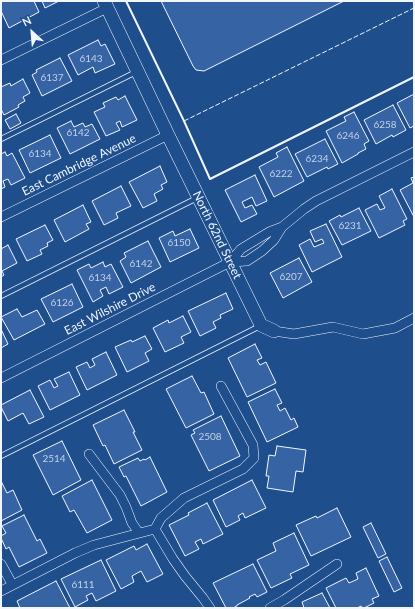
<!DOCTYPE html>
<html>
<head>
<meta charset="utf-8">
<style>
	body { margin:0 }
	#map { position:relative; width:415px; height:609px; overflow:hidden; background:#1f4e8c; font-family:Lato,sans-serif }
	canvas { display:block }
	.frame { position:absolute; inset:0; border:2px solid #f2f6ff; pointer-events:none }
	.north { position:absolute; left:12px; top:12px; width:40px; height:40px; -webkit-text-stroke:3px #1f4e8c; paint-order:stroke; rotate:334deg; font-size:11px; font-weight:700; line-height:16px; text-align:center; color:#f2f6ff }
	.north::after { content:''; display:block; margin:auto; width:14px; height:18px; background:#f2f6ff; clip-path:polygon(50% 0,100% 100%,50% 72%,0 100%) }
</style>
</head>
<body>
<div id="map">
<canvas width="415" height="609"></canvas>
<div class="frame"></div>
<div class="north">N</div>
</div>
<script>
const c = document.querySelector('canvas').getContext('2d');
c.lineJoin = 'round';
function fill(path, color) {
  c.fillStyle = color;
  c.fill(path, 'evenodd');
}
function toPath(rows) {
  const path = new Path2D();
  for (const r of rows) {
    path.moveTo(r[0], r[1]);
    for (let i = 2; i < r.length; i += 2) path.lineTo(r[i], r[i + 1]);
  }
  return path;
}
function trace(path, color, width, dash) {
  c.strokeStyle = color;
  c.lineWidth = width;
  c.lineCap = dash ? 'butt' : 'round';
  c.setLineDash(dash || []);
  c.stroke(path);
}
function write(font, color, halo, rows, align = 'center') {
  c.font = font + ' Lato,sans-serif';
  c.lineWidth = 3;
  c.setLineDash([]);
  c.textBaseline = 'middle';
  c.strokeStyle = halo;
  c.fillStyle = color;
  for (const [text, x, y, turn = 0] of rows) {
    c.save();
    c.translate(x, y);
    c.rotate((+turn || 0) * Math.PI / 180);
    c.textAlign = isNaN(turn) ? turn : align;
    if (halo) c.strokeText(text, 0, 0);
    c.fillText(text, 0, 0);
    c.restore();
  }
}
const building = toPath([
	[3,1,34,1,39,12,9,28,1,11,1,2,3,1],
	[42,1,59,1,45,8,42,1],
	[161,1,344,1,204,71,196,70,193,66,161,1],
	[98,40,101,46,105,44,115,64,95,73,93,67,78,75,68,55,98,40],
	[60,58,72,81,42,96,32,75,37,72,36,70,60,58],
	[23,79,30,93,23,97,25,101,18,105,19,107,4,115,1,109,1,87,10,83,11,86,23,79],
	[414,94,414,126,410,128,397,103,414,94],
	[125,96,137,120,122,127,120,121,116,123,120,130,106,136,94,112,105,107,103,103,116,97,118,100,125,96],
	[393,105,406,130,393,137,392,135,376,144,364,120,393,105],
	[354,112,369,141,364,144,366,149,358,153,358,154,342,163,326,131,346,121,344,117,354,112],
	[16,114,21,123,10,129,5,120,16,114],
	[71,121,74,127,83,123,85,127,92,124,100,139,70,154,57,128,71,121],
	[50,135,61,158,30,173,19,150,50,135],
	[325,139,338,164,328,169,327,167,307,177,295,154,325,139],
	[287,147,304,181,274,197,259,167,278,157,276,153,287,147],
	[5,152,7,156,12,153,25,178,11,185,8,179,3,181,5,187,1,189,1,154,5,152],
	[160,166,167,182,161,185,163,189,154,194,157,201,143,208,129,182,160,166],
	[255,175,267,201,256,206,252,197,242,202,245,208,252,205,257,214,241,222,225,190,255,175],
	[414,177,414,217,400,190,413,183,411,178,414,177],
	[121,186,131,206,116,213,118,218,104,225,92,201,121,186],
	[392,189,407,219,403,221,405,225,379,238,365,210,377,204,380,210,385,208,379,196,392,189],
	[83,205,91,222,86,224,89,229,65,242,54,220,83,205],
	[359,208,371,231,342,245,329,221,340,215,341,217,359,208],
	[326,224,342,257,312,272,299,245,310,239,314,247,324,243,322,239,315,242,310,231,326,224],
	[45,225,53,240,47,243,48,246,40,250,42,254,27,261,16,239,45,225],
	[190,229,199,248,170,262,159,238,173,231,175,236,190,229],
	[148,241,161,267,131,283,120,261,126,257,124,253,148,241],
	[8,245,17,263,2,271,4,275,1,277,1,249,8,245],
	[299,258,312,282,283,298,270,273,299,258],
	[103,262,105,267,111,264,123,287,109,294,106,287,100,290,103,296,93,302,77,270,89,264,91,268,103,262],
	[72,284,83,307,53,322,41,299,72,284],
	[226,293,233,309,220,315,221,318,213,322,216,328,200,336,188,311,226,293],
	[17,309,22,317,37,310,45,324,14,340,1,317,17,309],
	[183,316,191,332,181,337,184,343,165,352,153,328,168,320,169,323,183,316],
	[1,329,8,344,1,348,1,329],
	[145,336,152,349,145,353,149,361,127,372,115,347,131,340,132,342,145,336],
	[255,344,262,358,257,360,260,365,266,362,276,383,247,397,228,358,255,344],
	[106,352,117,375,87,390,76,367,87,362,90,368,95,365,92,359,106,352],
	[69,372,80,395,50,410,38,386,50,380,54,388,58,386,54,379,69,372],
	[192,376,201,393,204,392,214,414,186,428,166,389,192,376],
	[275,389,282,403,277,405,280,411,285,408,291,420,294,418,298,427,267,442,248,402,275,389],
	[30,390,44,417,29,424,23,413,8,421,1,407,1,405,30,390],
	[124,410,135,432,133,432,142,450,114,464,105,445,103,446,93,425,124,410],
	[221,416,240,456,209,471,191,435,195,433,193,430,221,416],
	[62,441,81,480,53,495,33,455,62,441],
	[277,446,306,450,303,472,296,471,293,492,267,488,269,476,266,476,269,455,275,456,277,446],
	[150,457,167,492,141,506,126,476,124,477,119,467,138,458,140,461,144,459,145,460,150,457],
	[92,480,112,520,87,533,74,510,70,512,62,496,92,480],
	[252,480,266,508,245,518,243,513,238,516,240,520,226,527,213,500,252,480],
	[1,481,7,493,13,490,22,510,1,521,1,481],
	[207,503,223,534,203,544,201,539,195,542,199,549,185,556,169,525,189,515,188,513,207,503],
	[337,508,351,537,311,556,296,525,316,516,317,518,337,508],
	[24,515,37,541,40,539,47,553,19,567,9,547,6,549,1,538,1,536,6,533,2,526,24,515],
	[371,523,386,554,378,558,363,527,371,523],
	[294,533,309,565,290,574,292,578,271,588,257,560,276,551,273,543,294,533],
	[147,544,163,574,147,582,141,571,132,576,134,582,121,589,106,560,134,546,136,550,147,544],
	[387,557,402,588,394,592,379,561,387,557],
	[101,560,116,591,96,601,92,593,86,596,88,600,75,607,61,579,101,560],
	[253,564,267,592,257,597,255,594,249,597,250,598,237,605,237,606,233,608,226,608,213,583,253,564],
	[366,568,379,596,372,599,374,603,364,608,362,608,361,606,357,608,336,608,326,588,346,578,349,583,358,579,356,573,366,568],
	[56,581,70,608,20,608,17,601,56,581],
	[322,593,330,608,304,608,302,602,322,593]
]);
fill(building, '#3563a3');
trace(building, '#f2f6ff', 1);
const lane = toPath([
	[1,139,136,72],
	[1,296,197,198],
	[1,456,260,326]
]);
const street = toPath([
	[1,60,107,8],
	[1,217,168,135],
	[230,262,247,261,262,251,274,240,282,227],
	[274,331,294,334,333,327,363,334,395,328,414,318],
	[1,378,230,262,241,249,269,232,282,227,304,209,316,201,414,152],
	[89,454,120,495,126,507,132,523,139,533],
	[155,529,173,559,185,576,203,598,210,608],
	[1,564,12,584],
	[1,591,75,553,94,545,155,529,161,518,184,498,243,469,254,458,253,445,221,386],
	[270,608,284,600,337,564]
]);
const secondary = toPath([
	[104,1,168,135,261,325,274,331]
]);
trace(lane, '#f2f6ff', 6);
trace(street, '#f2f6ff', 10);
trace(secondary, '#f2f6ff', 14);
trace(lane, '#1f4e8c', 4.5);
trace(street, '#1f4e8c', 9);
trace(secondary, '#1f4e8c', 13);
trace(toPath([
	[184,121,414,8]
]), '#f2f6ff', 1, [5, 2]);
trace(toPath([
	[126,1,184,121,210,179,414,77]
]), '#f2f6ff', 2);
write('10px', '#c3d1e8', null, [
	["6143",91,59],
	["6137",52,78],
	["6258",385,125],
	["6142",78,133],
	["6246",348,136],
	["6134",40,154],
	["6234",317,159],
	["6222",281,174],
	["6231",350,226],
	["6150",179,243],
	["6142",141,264],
	["6207",291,277],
	["6134",100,278],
	["6126",62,303],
	["2508",210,437],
	["2514",54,459],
	["6111",83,585]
]);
write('12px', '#f2f6ff', '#1f4e8c', [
	["East Cambridge Avenue",79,165,-26],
	["North 62nd Street",217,235,64],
	["East Wilshire Drive",110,309,-27]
]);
</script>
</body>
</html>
